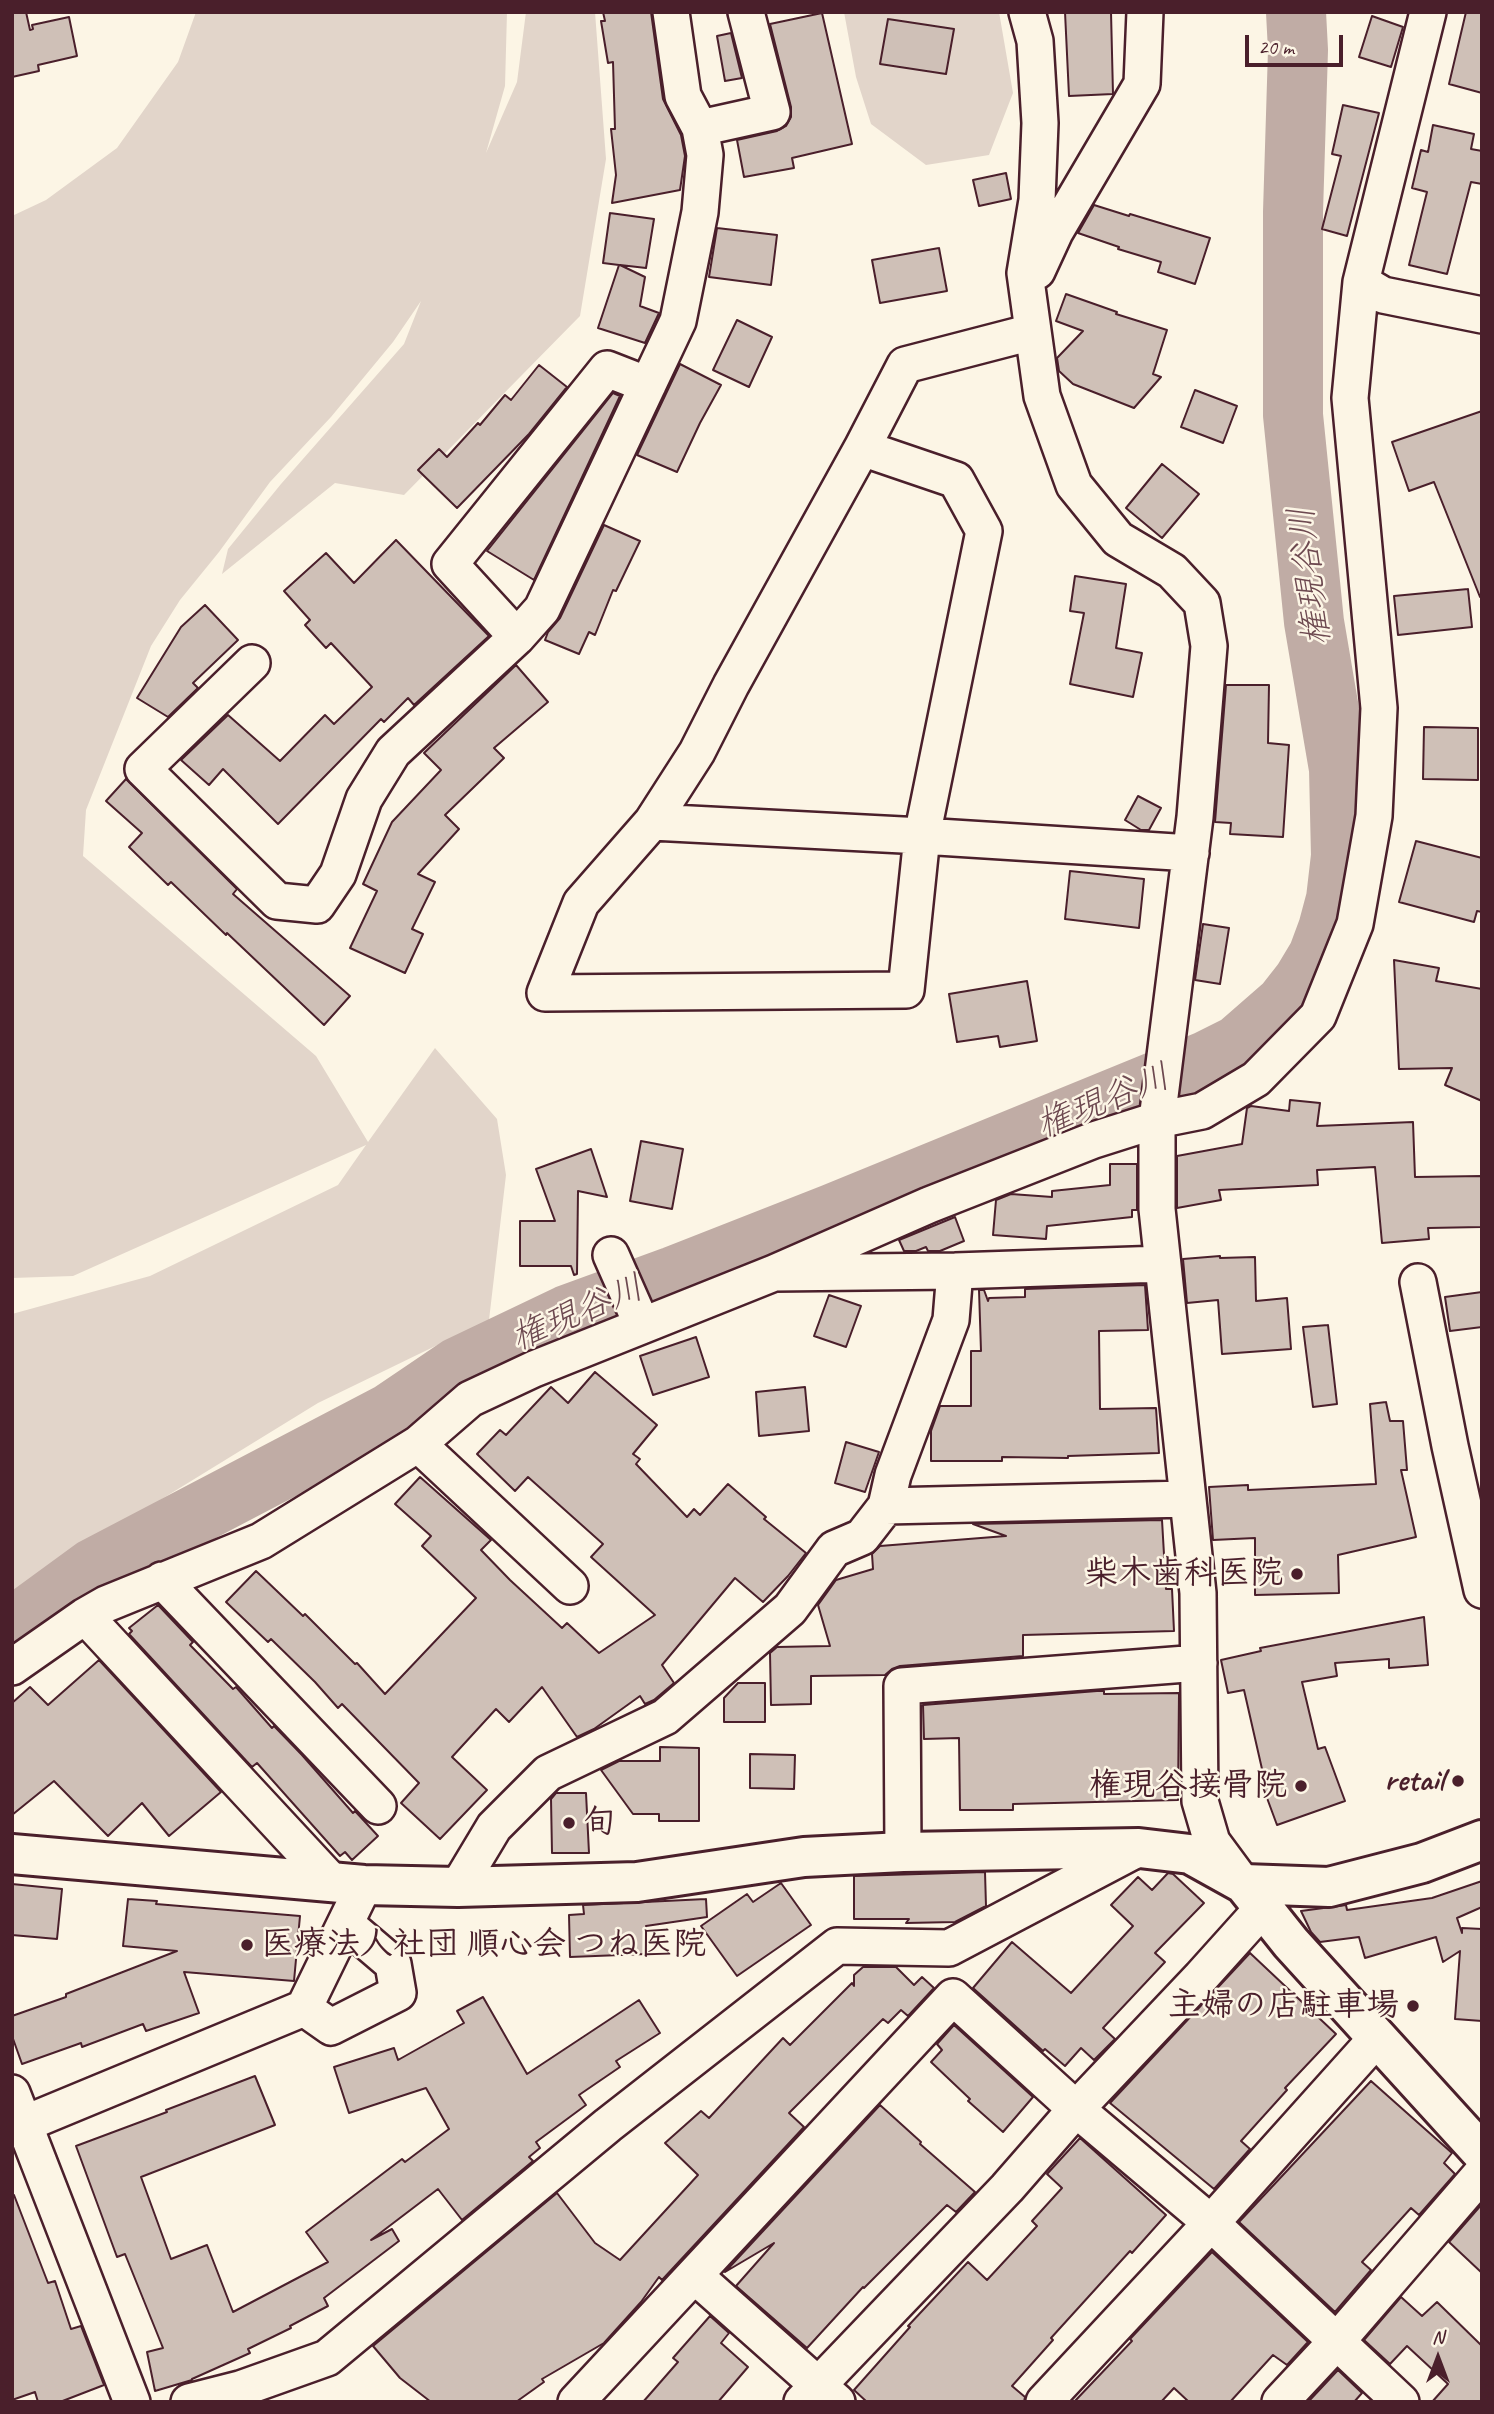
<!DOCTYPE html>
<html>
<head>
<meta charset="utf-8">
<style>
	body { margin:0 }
	#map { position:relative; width:1494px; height:2414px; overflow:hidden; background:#fcf5e5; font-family:Caveat,sans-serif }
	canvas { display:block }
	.frame { position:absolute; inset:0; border:14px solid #4a1f2b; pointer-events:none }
	.north { position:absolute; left:1403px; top:2323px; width:70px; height:70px; -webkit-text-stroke:5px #fcf5e5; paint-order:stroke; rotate:0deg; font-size:19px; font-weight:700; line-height:28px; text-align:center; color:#4a1f2b }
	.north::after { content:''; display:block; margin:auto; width:24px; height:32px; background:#4a1f2b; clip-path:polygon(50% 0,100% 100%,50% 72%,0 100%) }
	.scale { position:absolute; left:1245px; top:35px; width:98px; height:32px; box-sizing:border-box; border:4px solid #4a1f2b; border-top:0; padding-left:9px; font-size:21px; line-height:24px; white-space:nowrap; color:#4a1f2b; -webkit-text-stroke:5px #fcf5e5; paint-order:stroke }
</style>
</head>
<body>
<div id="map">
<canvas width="1494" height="2414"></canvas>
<div class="frame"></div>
<div class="north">N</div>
<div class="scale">20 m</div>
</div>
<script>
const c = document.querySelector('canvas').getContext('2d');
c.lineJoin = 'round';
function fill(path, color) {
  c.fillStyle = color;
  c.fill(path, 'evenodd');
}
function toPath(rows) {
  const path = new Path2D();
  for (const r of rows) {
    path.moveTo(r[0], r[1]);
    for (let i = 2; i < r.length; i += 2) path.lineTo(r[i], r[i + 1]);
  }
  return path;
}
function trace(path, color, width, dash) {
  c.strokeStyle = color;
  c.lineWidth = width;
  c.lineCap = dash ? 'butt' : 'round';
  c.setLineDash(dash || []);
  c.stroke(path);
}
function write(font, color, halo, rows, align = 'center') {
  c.font = font + ' Caveat,"Klee One",sans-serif';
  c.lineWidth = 5;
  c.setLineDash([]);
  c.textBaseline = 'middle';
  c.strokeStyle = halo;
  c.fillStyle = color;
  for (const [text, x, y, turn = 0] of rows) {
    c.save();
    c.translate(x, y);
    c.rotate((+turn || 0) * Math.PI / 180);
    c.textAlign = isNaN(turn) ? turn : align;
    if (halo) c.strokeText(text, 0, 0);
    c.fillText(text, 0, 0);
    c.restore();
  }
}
fill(toPath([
	[196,12,507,12,505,86,486,153,517,82,526,12,595,12,606,159,580,316,404,495,335,483,222,574,228,549,281,484,404,344,421,301,393,342,331,417,270,482,219,552,180,600,151,646,86,810,83,856,316,1056,368,1142,435,1048,497,1119,506,1175,489,1320,318,1403,113,1529,12,1594,12,1314,150,1276,338,1185,366,1145,73,1276,12,1278,12,216,46,200,117,148,178,62],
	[844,12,999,12,1013,93,989,155,926,165,871,124,856,77]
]), '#e2d5ca');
trace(toPath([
	[12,1628,94,1568,390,1413,458,1367,567,1315,674,1276,832,1214,1206,1061,1238,1045,1285,1004,1303,981,1318,956,1328,929,1336,899,1341,856,1339,769,1314,622,1293,415,1293,212,1298,50,1296,12]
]), '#c0aca5', 60);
const building = toPath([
	[12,12,26,12,30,30,33,29,32,25,69,17,77,56,38,65,39,71,12,77,12,12],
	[603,12,651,12,663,99,681,135,685,156,680,190,612,203,616,175,611,129,615,129,613,62,608,63,601,21,605,21,603,12],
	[1065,12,1111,12,1113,94,1069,96,1065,12],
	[1466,12,1482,12,1482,93,1449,84,1466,12],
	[822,13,852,144,792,158,794,168,744,177,737,140,777,131,786,126,791,117,791,107,770,24,822,13],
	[1372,16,1403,27,1391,67,1359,57,1372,16],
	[888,19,954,29,946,74,880,64,888,19],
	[731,33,742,78,725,81,717,36,731,33],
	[1343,105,1379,113,1347,236,1322,229,1341,156,1332,154,1343,105],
	[1433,125,1474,134,1471,149,1482,151,1482,184,1471,182,1447,274,1409,265,1427,192,1412,188,1421,150,1428,152,1433,125],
	[1006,173,1011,199,979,206,973,180,1006,173],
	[1094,205,1129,216,1130,214,1210,238,1195,284,1158,272,1161,262,1118,249,1119,247,1078,233,1094,205],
	[610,213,654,219,646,268,620,265,645,277,640,306,659,313,645,343,598,328,619,265,603,263,610,213],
	[717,228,777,235,771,285,709,277,717,228],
	[939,248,947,291,880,303,872,260,939,248],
	[1066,294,1117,312,1116,314,1167,330,1153,374,1161,377,1134,408,1073,384,1059,371,1057,358,1083,331,1056,321,1066,294],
	[737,320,772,337,749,387,713,370,737,320],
	[680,364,721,385,700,423,677,472,637,455,680,364],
	[539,365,567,387,529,434,457,508,418,470,439,449,447,457,478,423,480,425,505,395,511,400,539,365],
	[1195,390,1237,406,1223,443,1181,427,1195,390],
	[613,393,620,396,534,580,487,551,613,393],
	[1482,411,1482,597,1480,597,1434,482,1409,491,1392,442,1482,411],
	[1162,464,1199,494,1162,538,1126,508,1162,464],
	[604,525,640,541,616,591,613,590,595,635,589,632,579,654,545,640,548,632,560,618,604,525],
	[396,540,489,636,414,705,408,698,384,722,381,719,278,824,223,769,209,785,181,760,228,715,280,761,325,715,334,724,372,687,331,643,326,648,305,625,310,620,284,591,326,553,354,583,396,540],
	[1075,576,1126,584,1116,648,1142,653,1133,697,1070,684,1084,613,1070,611,1075,576],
	[1468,589,1472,627,1398,635,1394,596,1468,589],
	[205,605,238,640,193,683,198,688,168,717,137,698,181,627,205,605],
	[516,665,548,702,494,748,504,758,445,815,459,829,418,874,435,882,412,929,423,934,405,973,350,948,377,891,363,884,392,822,441,770,424,753,516,665],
	[1226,685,1269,685,1268,743,1289,745,1283,837,1230,834,1231,823,1215,822,1226,685],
	[1424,727,1478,728,1478,780,1423,779,1424,727],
	[126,779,237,889,233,894,350,996,324,1025,227,933,226,935,171,882,168,885,129,847,142,833,106,801,126,779],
	[1138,796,1161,808,1149,830,1141,830,1125,820,1138,796],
	[1416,841,1482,858,1482,912,1477,911,1474,922,1399,902,1416,841],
	[1070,871,1144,879,1139,928,1065,919,1070,871],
	[1203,924,1229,928,1220,984,1195,980,1203,924],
	[1394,960,1439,968,1436,981,1482,989,1482,1101,1445,1085,1452,1068,1399,1069,1394,960],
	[1027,981,1037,1041,1000,1047,998,1036,957,1042,949,994,1027,981],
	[1290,1100,1320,1103,1317,1126,1413,1122,1415,1177,1482,1176,1482,1227,1428,1228,1429,1239,1382,1243,1375,1167,1317,1170,1318,1185,1219,1190,1221,1200,1177,1208,1177,1156,1242,1144,1247,1108,1251,1106,1289,1111,1290,1100],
	[641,1141,683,1149,672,1209,630,1201,641,1141],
	[591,1149,607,1197,578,1191,577,1274,574,1275,571,1266,520,1266,520,1221,555,1221,536,1169,591,1149],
	[1110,1164,1137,1164,1137,1210,1132,1210,1132,1217,1047,1226,1046,1239,993,1235,996,1200,1011,1194,1052,1197,1052,1191,1110,1185,1110,1164],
	[955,1217,964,1241,940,1251,928,1251,926,1247,916,1251,904,1251,899,1240,955,1217],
	[1220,1256,1220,1258,1255,1257,1256,1301,1287,1298,1291,1349,1222,1354,1218,1300,1187,1303,1183,1259,1220,1256],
	[1145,1285,1148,1330,1099,1331,1100,1409,1156,1408,1159,1453,1068,1456,1068,1458,1002,1457,1002,1461,931,1461,931,1431,940,1406,971,1406,971,1351,981,1351,979,1290,984,1290,988,1301,989,1298,1025,1297,1025,1289,1145,1285],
	[1482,1292,1482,1327,1450,1331,1445,1297,1482,1292],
	[829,1295,861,1306,846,1347,814,1336,829,1295],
	[1328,1325,1337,1404,1313,1407,1303,1327,1328,1325],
	[696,1337,709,1377,653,1395,640,1356,696,1337],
	[595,1372,657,1425,633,1454,640,1459,636,1464,687,1517,694,1509,700,1515,728,1484,766,1517,764,1519,806,1553,788,1576,763,1602,735,1578,662,1665,674,1683,654,1700,645,1704,640,1696,594,1729,577,1737,542,1687,509,1722,496,1709,452,1757,487,1790,440,1839,401,1803,419,1783,342,1704,338,1708,315,1682,271,1639,268,1642,226,1602,256,1571,303,1616,305,1614,355,1664,357,1663,385,1694,476,1598,422,1546,431,1536,395,1504,420,1477,491,1540,481,1550,510,1580,562,1628,567,1623,599,1653,655,1615,591,1557,603,1544,528,1477,515,1491,477,1454,500,1430,506,1435,551,1387,568,1403,595,1372],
	[805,1387,809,1431,759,1436,756,1392,805,1387],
	[1386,1402,1390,1421,1403,1421,1407,1470,1401,1470,1416,1537,1338,1555,1339,1593,1255,1595,1255,1538,1213,1540,1209,1487,1248,1485,1248,1490,1376,1484,1370,1404,1386,1402],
	[846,1442,879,1452,865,1492,835,1483,846,1442],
	[1162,1520,1166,1589,1172,1589,1174,1631,1023,1635,1023,1656,900,1666,892,1669,885,1675,811,1676,811,1704,771,1705,770,1653,777,1647,830,1646,818,1605,836,1580,873,1569,872,1554,880,1546,1006,1536,973,1524,1162,1520],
	[158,1605,193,1642,190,1645,233,1689,236,1687,272,1728,274,1726,302,1755,353,1813,355,1811,378,1836,352,1860,345,1852,340,1856,257,1763,252,1767,129,1634,132,1631,129,1628,158,1605],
	[1424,1617,1428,1665,1389,1668,1389,1659,1335,1663,1337,1676,1302,1682,1318,1749,1325,1747,1345,1801,1277,1825,1257,1771,1262,1769,1244,1690,1228,1693,1221,1660,1261,1651,1260,1648,1424,1617],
	[99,1660,221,1792,169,1836,142,1803,108,1836,54,1781,12,1815,12,1703,30,1687,48,1705,99,1660],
	[738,1683,765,1683,765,1722,724,1722,724,1698,738,1683],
	[1097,1691,1104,1691,1104,1694,1179,1693,1178,1800,1013,1804,1013,1810,960,1810,959,1738,924,1739,923,1705,1097,1691],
	[660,1747,699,1748,699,1821,659,1821,659,1814,633,1814,601,1770,619,1761,660,1761,660,1747],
	[750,1754,795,1755,794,1789,750,1788,750,1754],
	[556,1793,586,1793,589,1853,552,1853,551,1799,556,1793],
	[985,1872,986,1906,955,1922,906,1923,909,1919,854,1919,854,1876,985,1872],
	[1168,1873,1173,1874,1204,1903,1155,1953,1165,1962,1103,2028,1115,2039,1094,2060,1081,2048,1065,2066,1045,2049,1043,2051,973,1988,1012,1942,1071,1993,1133,1926,1111,1905,1138,1877,1152,1890,1168,1873],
	[1482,1881,1482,1907,1457,1918,1462,1933,1462,1928,1482,1929,1482,2021,1455,2019,1460,1951,1443,1962,1436,1937,1365,1958,1359,1937,1320,1942,1311,1932,1301,1911,1346,1905,1347,1910,1432,1898,1482,1881],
	[781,1883,811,1925,737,1976,701,1926,747,1894,753,1902,781,1883],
	[12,1884,62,1889,57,1939,12,1935,12,1884],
	[128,1899,157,1901,156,1904,300,1916,294,1981,184,1972,199,2013,146,2031,143,2024,82,2047,81,2043,22,2064,12,2036,12,2016,66,1997,66,1994,177,1951,123,1946,128,1899],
	[706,1899,707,1917,646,1926,646,1954,570,1957,569,1915,584,1914,583,1905,706,1899],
	[1250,1953,1336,2034,1285,2088,1287,2090,1241,2141,1250,2149,1214,2189,1110,2103,1250,1953],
	[863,1967,896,1967,914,1985,922,1977,934,1988,908,2016,901,2010,888,2023,883,2019,789,2113,804,2127,662,2280,659,2277,641,2302,604,2343,542,2379,544,2382,516,2402,431,2402,400,2378,373,2346,557,2193,595,2243,620,2260,698,2175,665,2143,701,2111,709,2118,783,2038,790,2045,852,1983,854,1986,854,1975,863,1967],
	[483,1997,527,2074,639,2000,660,2033,616,2061,620,2067,579,2095,586,2105,536,2142,540,2148,529,2157,533,2161,462,2220,438,2189,371,2240,392,2229,399,2241,324,2298,328,2306,290,2326,291,2328,248,2349,250,2353,192,2379,192,2380,155,2391,147,2352,163,2348,125,2254,117,2257,76,2146,167,2112,166,2110,255,2076,275,2125,141,2177,171,2259,207,2245,233,2312,328,2262,306,2232,402,2159,405,2162,449,2129,426,2088,349,2113,334,2067,394,2048,398,2060,464,2023,457,2011,483,1997],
	[954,2025,1033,2097,1003,2132,968,2101,970,2099,931,2062,942,2050,937,2044,954,2025],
	[1371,2081,1452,2153,1444,2163,1455,2174,1419,2215,1411,2208,1362,2262,1371,2270,1335,2312,1239,2222,1371,2081],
	[880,2105,921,2142,920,2144,975,2192,956,2212,947,2205,864,2288,863,2287,807,2348,736,2286,774,2243,725,2272,880,2105],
	[1080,2138,1166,2215,1132,2253,1130,2251,1051,2338,1053,2340,1012,2386,1025,2397,1024,2402,867,2402,854,2390,910,2327,908,2326,968,2262,987,2280,1037,2226,1032,2221,1062,2188,1047,2174,1080,2138],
	[14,2195,48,2283,55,2281,71,2329,81,2326,104,2385,60,2402,38,2402,35,2392,12,2400,12,2196,14,2195],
	[1482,2204,1482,2273,1449,2242,1482,2204],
	[1212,2252,1308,2342,1287,2365,1273,2355,1230,2402,1189,2402,1174,2388,1161,2402,1074,2402,1132,2341,1130,2339,1212,2252],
	[1401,2297,1422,2316,1437,2302,1482,2346,1482,2402,1432,2402,1448,2384,1407,2346,1390,2364,1364,2340,1401,2297],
	[710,2316,729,2333,721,2343,748,2367,718,2402,643,2402,678,2362,673,2358,710,2316],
	[1338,2370,1362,2393,1354,2402,1308,2402,1338,2370]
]);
fill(building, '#cfc0b7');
trace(building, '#4a1f2b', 2);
const minor = toPath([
	[1027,12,1035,41,1040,123,1037,200,1025,273,1042,396,1074,485,1118,539,1172,571,1202,603,1209,646,1195,817,1157,1120,1157,1209,1198,1593,1200,1801,1212,1842,1243,1884],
	[700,128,772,112,746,12],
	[1037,271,1055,232,1142,84,1145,12],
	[1361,282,1383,295,1482,315],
	[862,448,905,365,1032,332],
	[517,637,450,564,607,369,648,385],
	[252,663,143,769,277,901,317,905,338,874,364,799,393,752,517,637,542,609,678,321,700,212,705,155,700,128,683,96,671,12],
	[652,822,697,752,731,685,862,448,956,480,984,531,922,836,906,990,545,993,581,903,652,822,922,836,1191,853],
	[611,1255,642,1325],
	[774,1273,929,1205,1094,1140,1157,1120,1202,1111,1256,1079,1318,1016,1355,924,1374,816,1379,708,1350,398,1361,282,1428,12],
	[1418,1282,1450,1446,1482,1590],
	[418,1444,570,1586],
	[886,1506,1188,1499],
	[162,1580,378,1806],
	[85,1616,332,1882],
	[12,1667,85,1616,106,1604,261,1541,418,1444,470,1399,534,1369,774,1273,955,1271,1162,1264],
	[903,1852,902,1686,1199,1663],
	[458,1887,494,1827,548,1773,665,1717,790,1609,834,1549,862,1537,886,1506,893,1475,951,1320,955,1271],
	[304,2008,331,2027,398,1993,393,1964,346,1924],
	[12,2093,132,2402],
	[12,2129,304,2008,364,1885],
	[694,2275,837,2402],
	[189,2402,240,2389,327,2358,608,2125,837,1946,949,1948,1139,1848],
	[576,2402,953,1997,1076,2109,1211,2223,1401,2402],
	[802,2402,1007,2188,1076,2109,1201,1977,1263,1908],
	[1044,2402,1211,2223,1376,2039],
	[1280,2402,1337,2341,1482,2173]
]);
const tertiary = toPath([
	[12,1854,364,1885,458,1887,637,1882,804,1857,903,1852,1139,1848,1190,1854,1244,1884,1291,1943,1482,2153],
	[1244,1884,1329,1887,1422,1863,1482,1840]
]);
trace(minor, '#4a1f2b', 40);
trace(tertiary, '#4a1f2b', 44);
trace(minor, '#fcf5e5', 35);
trace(tertiary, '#fcf5e5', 38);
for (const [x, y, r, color] of [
	[1297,1574,7,"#4a1f2b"],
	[1458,1781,7,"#4a1f2b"],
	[1301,1786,7,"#4a1f2b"],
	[569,1823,7,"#4a1f2b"],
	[247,1945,7,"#4a1f2b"],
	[1413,2006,7,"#4a1f2b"]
]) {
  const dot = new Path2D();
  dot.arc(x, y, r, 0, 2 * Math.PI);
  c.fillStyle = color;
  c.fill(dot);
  trace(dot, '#fcf5e5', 2.5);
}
write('bold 33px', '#4a1f2b', '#fcf5e5', [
	["柴木歯科医院",1283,1574],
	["retail",1444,1781],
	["権現谷接骨院",1287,1786],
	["旬",583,1823,"left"],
	["医療法人社団 順心会 つね医院",261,1945,"left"],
	["主婦の店駐車場",1399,2006]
], 'right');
write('italic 35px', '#6d4950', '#fcf5e5', [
	["権現谷川",1311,576,-97],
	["権現谷川",1104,1102,-22],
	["権現谷川",578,1314,-23]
]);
</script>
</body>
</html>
